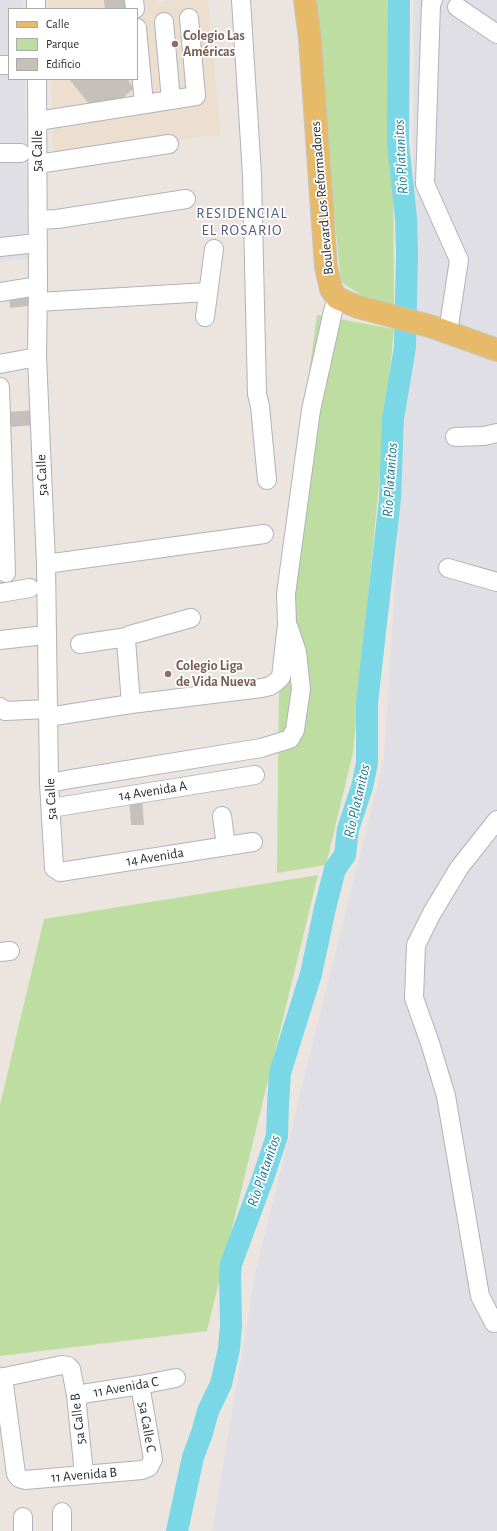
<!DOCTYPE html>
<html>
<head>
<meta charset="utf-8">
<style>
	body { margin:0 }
	#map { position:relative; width:497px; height:1531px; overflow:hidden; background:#ece5df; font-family:"Alegreya Sans",sans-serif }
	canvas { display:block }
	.legend { position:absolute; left:8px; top:8px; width:130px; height:72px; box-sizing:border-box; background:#fff; border:1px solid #ababab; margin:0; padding:5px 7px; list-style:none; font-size:12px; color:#2c2c2c }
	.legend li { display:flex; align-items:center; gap:8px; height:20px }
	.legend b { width:20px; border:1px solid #ababab }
</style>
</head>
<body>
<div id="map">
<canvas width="497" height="1531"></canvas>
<ul class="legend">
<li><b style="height:5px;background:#e7ba69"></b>Calle</li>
<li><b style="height:11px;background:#bddea0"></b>Parque</li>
<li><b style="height:11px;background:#c5c0ba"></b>Edificio</li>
</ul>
</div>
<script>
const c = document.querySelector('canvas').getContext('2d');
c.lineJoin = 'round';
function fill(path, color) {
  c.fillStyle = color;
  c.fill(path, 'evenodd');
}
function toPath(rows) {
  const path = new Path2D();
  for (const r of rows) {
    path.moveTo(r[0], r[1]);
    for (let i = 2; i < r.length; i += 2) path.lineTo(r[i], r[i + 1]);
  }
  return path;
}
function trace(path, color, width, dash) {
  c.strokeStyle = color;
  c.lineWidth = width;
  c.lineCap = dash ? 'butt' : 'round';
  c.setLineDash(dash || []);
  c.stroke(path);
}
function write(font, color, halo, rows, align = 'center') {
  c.font = font + ' "Alegreya Sans",sans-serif';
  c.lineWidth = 3.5;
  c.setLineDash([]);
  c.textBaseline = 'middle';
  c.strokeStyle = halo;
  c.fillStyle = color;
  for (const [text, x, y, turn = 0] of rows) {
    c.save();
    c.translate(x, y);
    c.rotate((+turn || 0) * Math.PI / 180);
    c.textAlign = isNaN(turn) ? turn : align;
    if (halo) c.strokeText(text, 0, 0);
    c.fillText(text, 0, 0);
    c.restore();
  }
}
fill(toPath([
	[0,0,23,0,23,9,9,9,9,79,25,79,28,258,0,262],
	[414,0,497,0,497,1531,212,1531,257,1265,384,760,412,310]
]), '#e0dfe5');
fill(toPath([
	[48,0,159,0,159,3,172,0,208,0,221,135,53,156,51,79,137,79,137,9,48,9]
]), '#ecdfd0');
fill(toPath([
	[312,0,392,0,394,306,368,300,341,282],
	[317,315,394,329,353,753,326,865,277,873,280,585],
	[318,875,207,1331,0,1356,0,1105,44,919]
]), '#bddea0');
trace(toPath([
	[177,1531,193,1457,202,1433,208,1411,221,1384,229,1349,231,1326,230,1276,231,1264,263,1178,277,1136,278,1104,280,1073,311,974,325,908,335,869,345,855,348,829,362,787,367,763,367,703,390,499,393,419,405,347,407,253,406,218,398,143,399,0]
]), '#7ad7e6', 22);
fill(toPath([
	[104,0,133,0,134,9,105,9],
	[69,79,127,79,134,88,116,104,94,110],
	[35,294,37,305,10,308,9,296],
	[37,410,37,425,7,427,7,412],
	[142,796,144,825,131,825,129,797]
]), '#c5c0ba');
const minor = toPath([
	[36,0,36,9],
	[134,0,135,9],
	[241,0,252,175,257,394,260,406,267,480],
	[433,0,431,4,425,184,459,260,448,332],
	[457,7,497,34],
	[164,22,171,100],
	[137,28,144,104],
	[0,65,9,65],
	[37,79,38,286,37,357,46,564,49,783,54,868,60,872,253,842],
	[38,121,196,96,189,18],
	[0,153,21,153],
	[38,164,169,144],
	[38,220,57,219,186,199],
	[0,247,37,243],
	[0,292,38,286],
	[38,302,208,292],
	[205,317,214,249],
	[0,364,37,357],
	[0,387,6,573],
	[455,437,484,436,497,433],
	[46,564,264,534],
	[448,568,497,582],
	[0,593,30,588],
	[0,640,36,636],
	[80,644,127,637],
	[131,704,126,640,127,637,130,635,191,618],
	[0,707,5,711,48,709],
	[48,717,131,704,262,688,270,686,276,682,281,677,287,624,286,594,311,410,333,311,337,298],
	[49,783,71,779,261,748,290,739,295,730,301,689,297,652,289,628],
	[51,808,255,775],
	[222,816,226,846],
	[0,952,10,951],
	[494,1323,480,1296,446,1096,430,1043,414,998,416,945,432,913,459,868,497,820],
	[3,1377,16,1474,19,1478,25,1480,142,1470,149,1467,153,1459,140,1385],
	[0,1378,62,1365,68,1366,71,1369,76,1395,84,1474],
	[76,1395,140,1385,176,1378],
	[23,1531,23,1517],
	[62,1531,62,1512]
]);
const major = toPath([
	[305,0,310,39,326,267,331,289,337,298,358,307,433,327,497,350]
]);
trace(minor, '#afb3bb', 20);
trace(major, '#c4c4c4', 24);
trace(minor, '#fff', 18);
trace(major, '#e7ba69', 22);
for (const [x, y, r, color] of [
	[175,44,4,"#8d6e63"],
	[168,674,4,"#8d6e63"]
]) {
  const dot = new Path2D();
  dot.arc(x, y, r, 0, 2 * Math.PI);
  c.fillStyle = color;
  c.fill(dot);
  trace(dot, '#fff', 1.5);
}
write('bold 14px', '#785e54', '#fff', [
	["Colegio Las",183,36],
	["Américas",183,52],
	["Colegio Liga",176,666],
	["de Vida Nueva",176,682]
], 'left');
write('14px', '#2c2c2c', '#fff', [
	["5a Calle",38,151,-90],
	["Boulevard Los Reformadores",322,198,-95],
	["5a Calle",42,475,-93],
	["14 Avenida A",153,791,-9],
	["5a Calle",51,799,-93],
	["14 Avenida",155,857,-9],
	["11 Avenida C",126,1387,-10],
	["5a Calle B",78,1419,-97],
	["5a Calle C",147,1427,80],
	["11 Avenida B",84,1475,-5]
]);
write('italic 15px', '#187894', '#fff', [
	["Río Platanitos",401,157,-93],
	["Río Platanitos",390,480,-86],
	["Río Platanitos",357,801,-77],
	["Río Platanitos",264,1171,-71]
]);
c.letterSpacing = '1px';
write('15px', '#4f5c79', '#fff', [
	["RESIDENCIAL",242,213],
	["EL ROSARIO",242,230]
]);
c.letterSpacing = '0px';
</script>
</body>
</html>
